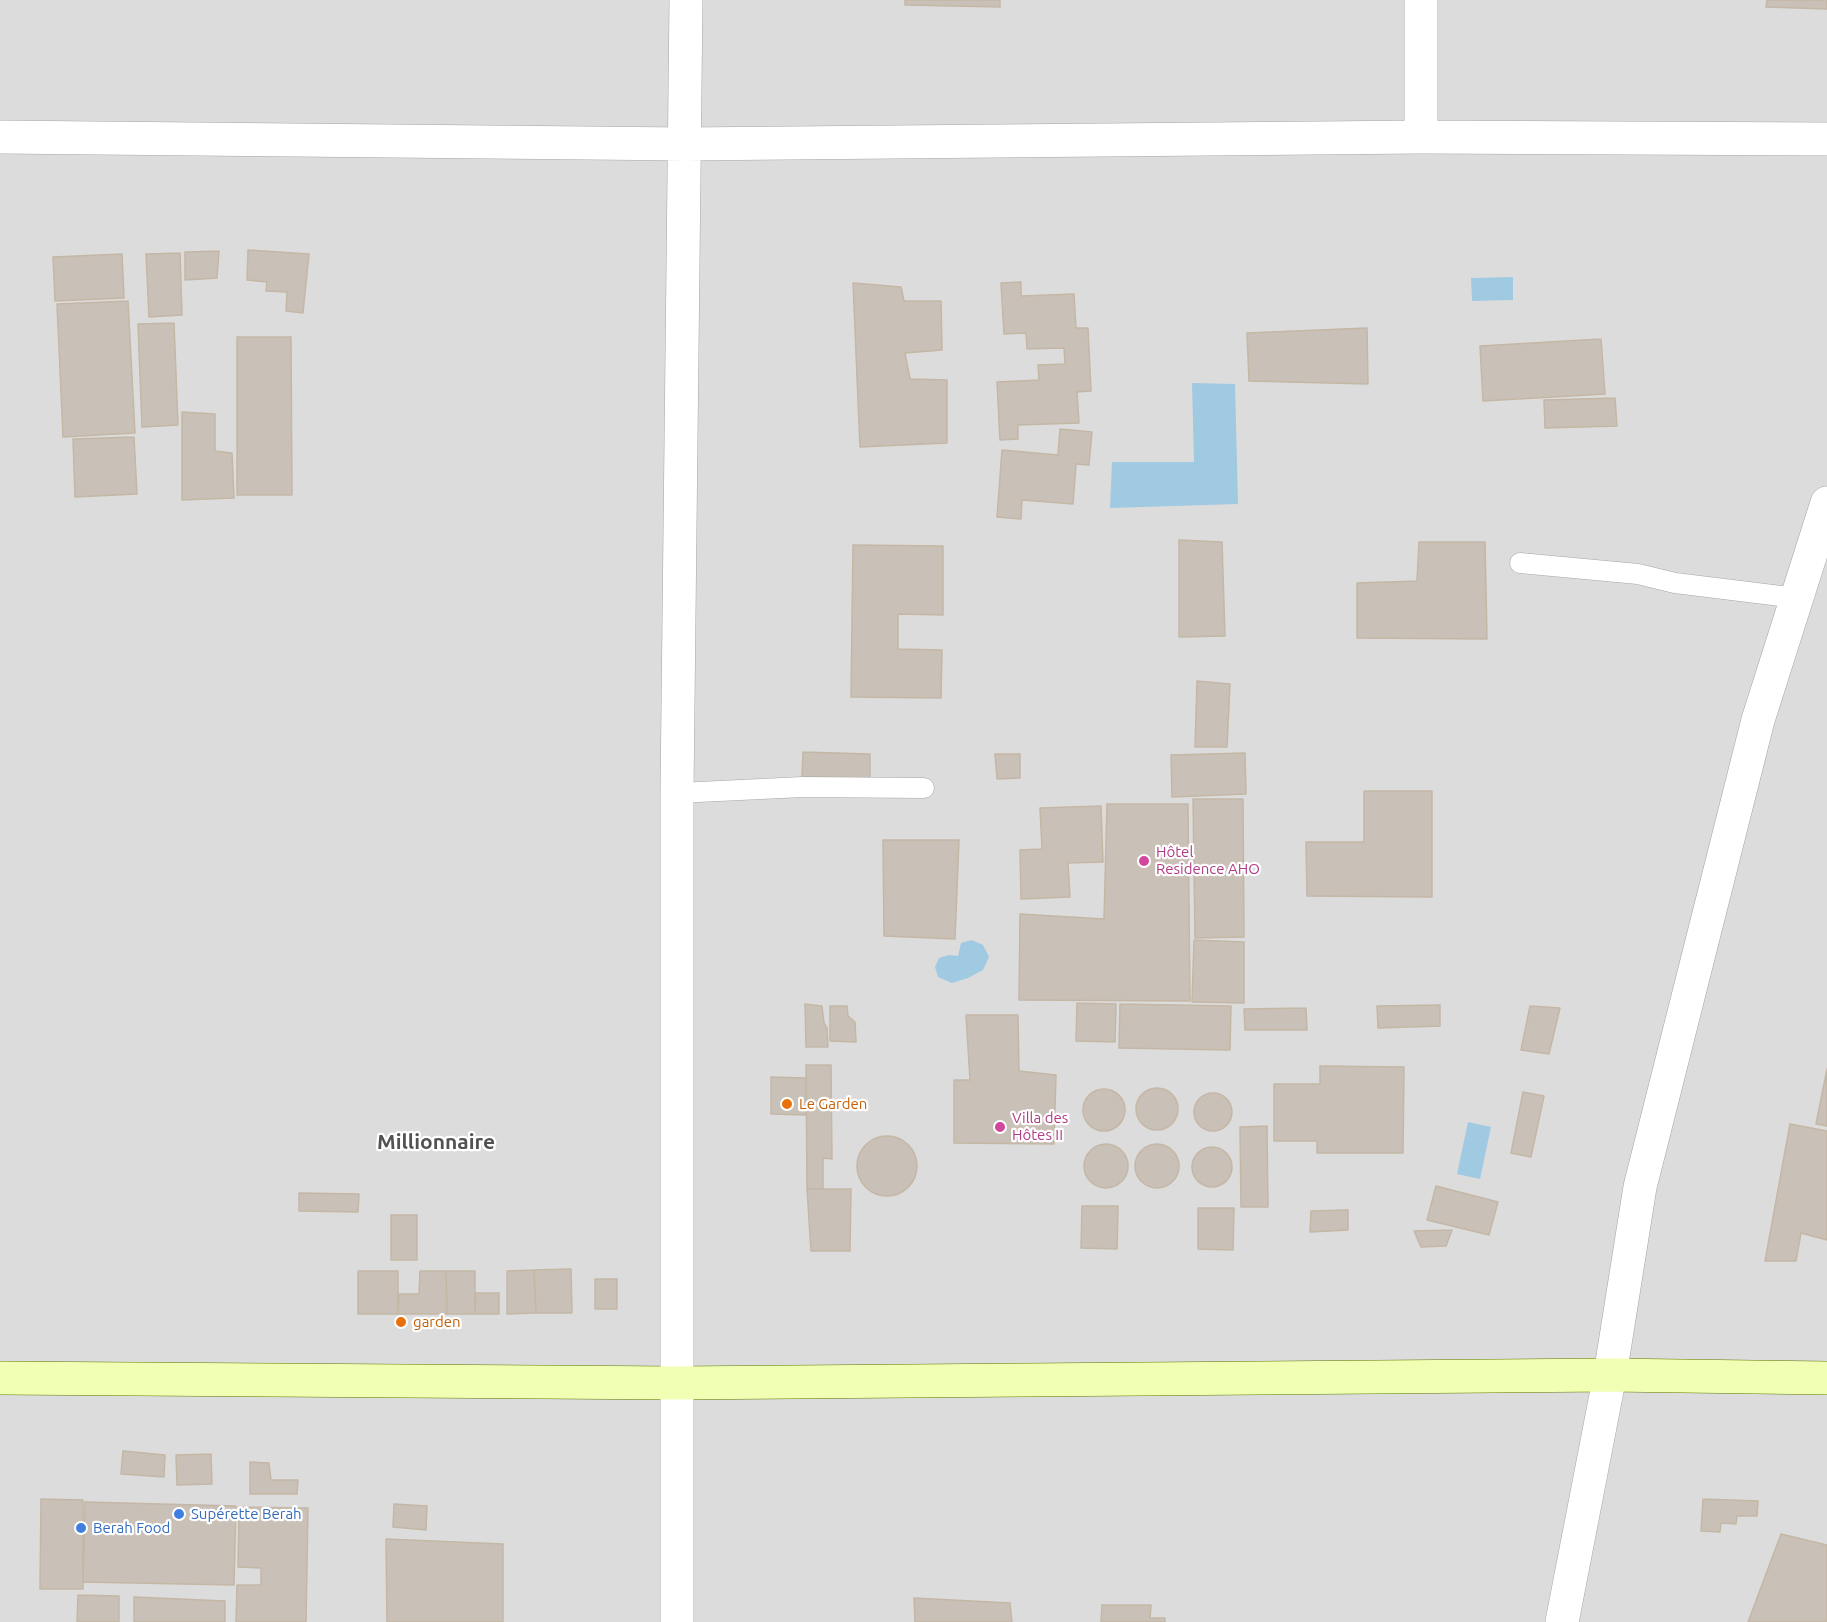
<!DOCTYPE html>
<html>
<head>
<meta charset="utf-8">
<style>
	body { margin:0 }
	canvas { display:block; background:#f0eee4 }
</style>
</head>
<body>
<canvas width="1827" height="1622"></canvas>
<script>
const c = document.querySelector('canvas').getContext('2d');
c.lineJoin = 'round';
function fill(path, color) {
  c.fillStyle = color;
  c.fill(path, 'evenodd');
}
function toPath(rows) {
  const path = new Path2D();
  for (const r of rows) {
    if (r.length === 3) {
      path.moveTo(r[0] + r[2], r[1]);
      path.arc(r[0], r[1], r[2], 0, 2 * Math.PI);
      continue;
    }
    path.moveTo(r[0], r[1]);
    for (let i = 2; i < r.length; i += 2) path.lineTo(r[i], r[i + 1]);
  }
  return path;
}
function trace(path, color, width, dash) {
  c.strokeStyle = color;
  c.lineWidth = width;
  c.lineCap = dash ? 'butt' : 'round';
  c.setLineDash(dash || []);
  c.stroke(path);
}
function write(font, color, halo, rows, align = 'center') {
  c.font = font + ' Ubuntu,sans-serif';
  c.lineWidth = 4.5;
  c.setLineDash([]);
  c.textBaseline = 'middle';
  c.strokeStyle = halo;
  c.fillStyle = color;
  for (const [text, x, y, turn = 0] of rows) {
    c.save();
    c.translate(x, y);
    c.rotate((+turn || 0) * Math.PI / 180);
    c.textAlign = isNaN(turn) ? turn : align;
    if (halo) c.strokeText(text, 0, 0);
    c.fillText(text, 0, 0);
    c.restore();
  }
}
fill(toPath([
	[0,0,1827,0,1827,1622,0,1622]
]), '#dddcdc');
fill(toPath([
	[1513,277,1513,300,1472,301,1471,278],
	[1192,383,1235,384,1238,504,1110,508,1112,462,1194,462],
	[972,940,983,945,989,957,983,970,968,978,952,983,938,977,935,967,939,958,949,955,958,956,961,943],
	[1468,1122,1491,1127,1480,1179,1457,1174]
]), '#a0c9e2');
const building = toPath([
	[905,0,1000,0,1000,7,905,5,905,0],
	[1767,0,1827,0,1827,9,1766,7,1767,0],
	[248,250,309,254,303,313,286,311,287,292,266,291,267,282,247,280,248,250],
	[219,251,217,278,185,280,185,252,219,251],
	[180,253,182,315,149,317,146,254,180,253],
	[122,254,124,298,55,301,53,257,122,254],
	[1021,282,1021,296,1074,294,1076,328,1088,328,1091,391,1077,392,1079,423,1018,425,1018,439,1000,440,997,382,1039,380,1038,365,1065,364,1064,348,1027,349,1026,333,1004,334,1001,283,1021,282],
	[853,283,901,287,904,301,941,301,942,350,905,353,910,379,947,380,947,443,860,447,853,283],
	[128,301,135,433,63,437,57,304,128,301],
	[174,323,178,425,142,427,138,324,174,323],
	[1367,328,1368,384,1249,381,1247,333,1367,328],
	[237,337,291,337,292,495,237,495,237,337],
	[1601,339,1605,394,1483,401,1480,346,1601,339],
	[1615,398,1617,426,1545,428,1544,400,1615,398],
	[182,412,215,414,215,451,232,453,234,498,182,500,182,412],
	[1060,429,1092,432,1089,465,1076,464,1073,504,1022,500,1021,519,997,517,1002,450,1058,455,1060,429],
	[134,437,137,494,75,497,73,439,134,437],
	[1179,540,1222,542,1225,636,1179,637,1179,540],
	[1419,542,1485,542,1487,639,1357,638,1357,583,1417,581,1419,542],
	[853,545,943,546,943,615,898,614,898,649,942,650,941,698,851,697,853,545],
	[1197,681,1230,684,1227,747,1195,747,1197,681],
	[803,752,870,754,870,779,802,777,803,752],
	[1245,753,1246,794,1172,797,1171,755,1245,753],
	[995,754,1020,754,1020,778,997,779,995,754],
	[1364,791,1432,791,1432,897,1307,896,1306,842,1364,842,1364,791],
	[1193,799,1243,799,1244,937,1195,938,1193,799],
	[1107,804,1188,804,1190,1001,1019,1000,1020,914,1104,919,1107,804],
	[1101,806,1103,862,1068,863,1070,897,1021,899,1020,850,1042,849,1040,808,1101,806],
	[883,840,959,840,955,939,884,936,883,840],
	[1194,940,1244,942,1244,1003,1192,1002,1194,940],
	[1077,1003,1116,1004,1115,1042,1076,1041,1077,1003],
	[805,1004,822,1006,824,1023,827,1028,828,1047,806,1047,805,1004],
	[1120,1004,1231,1006,1230,1050,1119,1048,1120,1004],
	[1440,1005,1440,1026,1378,1028,1377,1006,1440,1005],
	[830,1006,847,1006,848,1016,855,1022,856,1042,830,1041,830,1006],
	[1530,1006,1560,1008,1549,1054,1521,1050,1530,1006],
	[1306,1008,1307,1030,1245,1030,1244,1009,1306,1008],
	[966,1015,1018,1015,1019,1071,1056,1075,1054,1144,954,1143,954,1080,970,1080,966,1015],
	[806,1065,831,1065,832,1159,823,1158,823,1189,807,1189,806,1065],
	[1320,1066,1404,1067,1403,1153,1317,1153,1317,1141,1274,1141,1274,1084,1320,1084,1320,1066],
	[1827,1069,1827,1126,1816,1124,1827,1069],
	[771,1077,806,1078,806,1115,771,1114,771,1077],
	[1157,1109,21],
	[1104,1110,21],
	[1523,1092,1544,1096,1531,1157,1511,1153,1523,1092],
	[1213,1112,19],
	[1790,1124,1827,1131,1827,1240,1801,1233,1796,1261,1765,1261,1790,1124],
	[1267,1126,1268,1207,1241,1207,1240,1127,1267,1126],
	[887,1166,30],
	[1106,1166,22],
	[1157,1166,22],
	[1212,1167,20],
	[1436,1186,1498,1202,1489,1235,1427,1220,1436,1186],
	[807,1189,851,1189,850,1251,811,1251,807,1189],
	[299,1193,359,1194,358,1212,299,1211,299,1193],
	[1082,1206,1118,1206,1117,1249,1081,1248,1082,1206],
	[1198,1208,1234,1208,1233,1250,1198,1249,1198,1208],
	[1348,1210,1348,1230,1310,1232,1311,1211,1348,1210],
	[391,1215,417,1215,417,1260,391,1260,391,1215],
	[1452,1230,1446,1246,1421,1247,1414,1231,1452,1230],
	[571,1269,572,1313,536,1313,534,1270,571,1269],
	[534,1270,536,1313,507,1314,507,1271,534,1270],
	[358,1271,398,1271,398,1314,358,1314,358,1271],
	[420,1271,446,1271,447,1314,398,1314,399,1294,419,1294,420,1271],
	[446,1271,475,1271,475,1314,447,1314,446,1271],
	[595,1279,617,1279,617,1309,595,1309,595,1279],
	[476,1293,499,1293,499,1314,475,1314,476,1293],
	[123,1451,165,1455,164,1477,121,1474,123,1451],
	[211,1454,212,1484,177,1485,176,1455,211,1454],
	[250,1462,269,1463,271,1480,298,1480,297,1494,250,1494,250,1462],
	[41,1499,83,1500,83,1589,40,1589,41,1499],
	[1703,1499,1758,1501,1757,1516,1737,1516,1736,1524,1721,1523,1720,1532,1701,1531,1703,1499],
	[85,1502,236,1506,234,1585,83,1582,85,1502],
	[394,1504,427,1506,426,1530,393,1527,394,1504],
	[239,1507,308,1508,306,1622,236,1622,237,1585,261,1585,261,1568,238,1567,239,1507],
	[1781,1534,1827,1545,1827,1622,1748,1622,1781,1534],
	[386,1539,503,1544,503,1622,387,1622,386,1539],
	[78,1595,119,1596,119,1622,77,1622,78,1595],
	[134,1597,225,1601,225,1622,134,1622,134,1597],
	[914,1598,1010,1603,1012,1622,915,1622,914,1598],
	[1102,1605,1151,1605,1150,1618,1165,1618,1165,1622,1101,1622,1102,1605]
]);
fill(building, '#c9c1b7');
trace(building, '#c4b7a5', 1.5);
const lane = toPath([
	[1520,563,1638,574,1675,583,1797,598],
	[677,793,803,787,924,788]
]);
const street = toPath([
	[0,137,685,144,1421,137,1827,139],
	[1421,137,1421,0],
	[677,1622,677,793,686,0],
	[1562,1622,1610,1375,1640,1187,1758,720,1827,503]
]);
const secondary = toPath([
	[0,1378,676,1383,1610,1375,1827,1378]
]);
trace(lane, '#a6a6a6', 21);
trace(street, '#a6a6a6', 34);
trace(secondary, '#5c7b00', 34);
trace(lane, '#fff', 20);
trace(street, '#fff', 33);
trace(secondary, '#f0ffb3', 33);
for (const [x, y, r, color] of [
	[1144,861,6,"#d1479c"],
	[787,1104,6,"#e8710a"],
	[1000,1127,6,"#d1479c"],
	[401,1322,6,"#e8710a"],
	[179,1514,6,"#3f7fe0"],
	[81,1528,6,"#3f7fe0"]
]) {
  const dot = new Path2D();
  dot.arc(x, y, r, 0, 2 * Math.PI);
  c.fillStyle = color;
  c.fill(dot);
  trace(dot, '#fff', 2);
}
write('15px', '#b23c85', '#fff', [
	["Hôtel",1156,852],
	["Residence AHO",1156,869],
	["Villa des",1012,1118],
	["Hôtes II",1012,1135]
], 'left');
write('15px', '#c56008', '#fff', [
	["Le Garden",799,1104],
	["garden",413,1322]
], 'left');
write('15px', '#366cbe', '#fff', [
	["Supérette Berah",191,1514],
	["Berah Food",93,1528]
], 'left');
write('bold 21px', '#525252', '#fff', [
	["Millionnaire",436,1142]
]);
</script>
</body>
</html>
